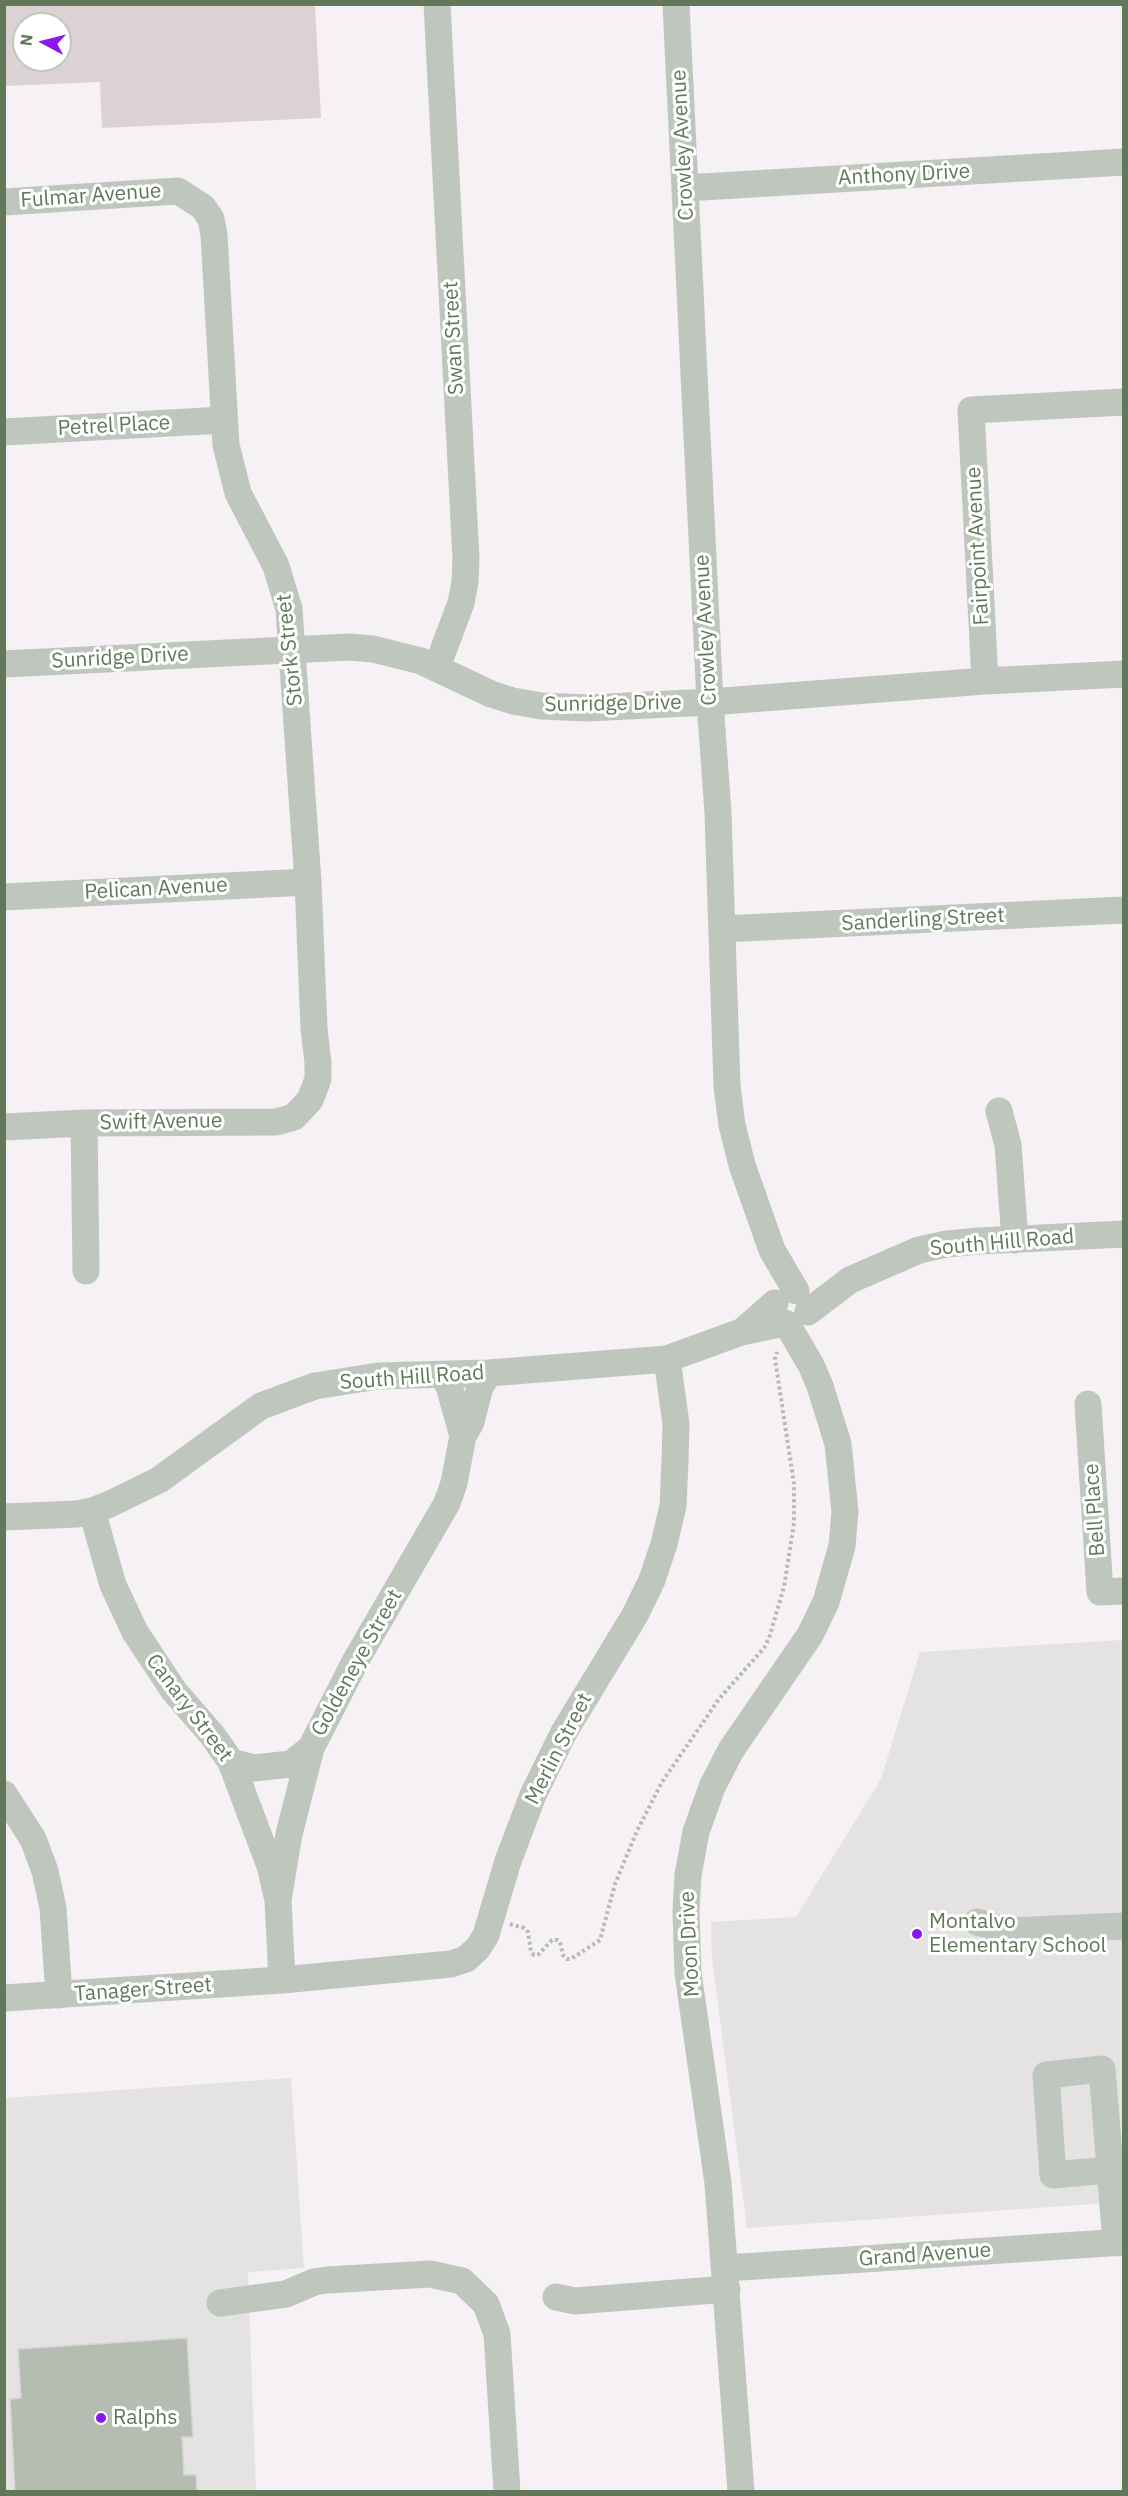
<!DOCTYPE html>
<html>
<head>
<meta charset="utf-8">
<style>
	body { margin:0 }
	#map { position:relative; width:1128px; height:2496px; overflow:hidden; background:#f5f1f4; font-family:"IBM Plex Sans",sans-serif }
	canvas { display:block }
	.frame { position:absolute; inset:0; border:6px solid #62785a; pointer-events:none }
	.north { position:absolute; left:12px; top:12px; width:60px; height:60px; box-sizing:border-box; background:#fff; border:2px solid #c0c9bd; border-radius:50%; rotate:277deg; font-size:16px; font-weight:700; line-height:24px; text-align:center; color:#62785a }
	.north::after { content:''; display:block; margin:auto; width:21px; height:27px; background:#8a17ef; clip-path:polygon(50% 0,100% 100%,50% 72%,0 100%) }
</style>
</head>
<body>
<div id="map">
<canvas width="1128" height="2496"></canvas>
<div class="frame"></div>
<div class="north">N</div>
</div>
<script>
const c = document.querySelector('canvas').getContext('2d');
c.lineJoin = 'round';
function fill(path, color) {
  c.fillStyle = color;
  c.fill(path, 'evenodd');
}
function toPath(rows) {
  const path = new Path2D();
  for (const r of rows) {
    path.moveTo(r[0], r[1]);
    for (let i = 2; i < r.length; i += 2) path.lineTo(r[i], r[i + 1]);
  }
  return path;
}
function trace(path, color, width, dash) {
  c.strokeStyle = color;
  c.lineWidth = width;
  c.lineCap = dash ? 'butt' : 'round';
  c.setLineDash(dash || []);
  c.stroke(path);
}
function write(font, color, halo, rows, align = 'center') {
  c.font = font + ' "IBM Plex Sans",sans-serif';
  c.lineWidth = 6;
  c.setLineDash([]);
  c.textBaseline = 'middle';
  c.strokeStyle = halo;
  c.fillStyle = color;
  for (const [text, x, y, turn = 0] of rows) {
    c.save();
    c.translate(x, y);
    c.rotate((+turn || 0) * Math.PI / 180);
    c.textAlign = isNaN(turn) ? turn : align;
    if (halo) c.strokeText(text, 0, 0);
    c.fillText(text, 0, 0);
    c.restore();
  }
}
fill(toPath([
	[1123,1640,1123,2202,747,2228,712,1958,711,1922,796,1917,881,1779,920,1652],
	[291,2078,304,2268,248,2272,256,2491,5,2492,5,2098]
]), '#e4e2e2');
fill(toPath([
	[4,5,315,5,321,118,102,128,100,82,5,86],
	[24,24,60,24,60,60,24,60]
]), '#ddd2d3');
const building = toPath([
	[187,2338,193,2437,182,2437,184,2475,196,2475,197,2492,15,2492,10,2399,21,2398,18,2349,187,2338]
]);
fill(building, '#b5bdb2');
trace(building, '#d6d4d5', 1.5);
trace(toPath([
	[510,1924,524,1928,528,1932,531,1952,534,1955,539,1954,552,1940,557,1940,560,1942,563,1955,567,1959,571,1959,600,1940,615,1884,637,1831,662,1782,719,1699,764,1648,769,1638,784,1587,794,1523,794,1484,775,1359,777,1352]
]), '#b5bbb3', 4, [3, 3]);
trace(toPath([
	[437,4,466,559,465,582,461,603,437,667],
	[676,4,710,702,718,813,727,1086,732,1125,742,1165,772,1250,796,1291],
	[685,188,1124,162],
	[4,202,178,191,203,207,211,219,214,235,226,445,238,493,276,566,289,609,308,882,314,1029,318,1063,318,1079,310,1100,294,1117,276,1122,84,1123,4,1127],
	[4,432,224,420],
	[4,664,349,647,373,649,421,661,491,694,513,701,541,706,587,708,710,702,985,681,1124,674],
	[985,681,971,410,1124,402],
	[4,897,308,882],
	[722,929,1124,910],
	[999,1111,1008,1145,1015,1240],
	[84,1123,86,1271],
	[808,1312,850,1280,919,1250,947,1244,979,1241,1124,1234],
	[744,1330,775,1303],
	[442,1375,449,1386,463,1436],
	[1088,1404,1100,1592,1124,1591],
	[92,1511,113,1585,135,1632,174,1691,213,1736,231,1762,270,1866,278,1900,282,1980],
	[4,1517,77,1514,92,1511,110,1504,159,1480,261,1406,315,1386,378,1376,489,1373,667,1359,741,1332,785,1323],
	[231,1762,254,1768,291,1764,311,1748],
	[4,1794,33,1839,45,1871,53,1908,59,1995],
	[278,1900,289,1834,311,1748,356,1660,447,1503,454,1483,463,1436,471,1422,480,1387,489,1373],
	[977,1922,1009,1931,1124,1926],
	[4,1998,282,1980,451,1964,466,1959,478,1948,486,1935,508,1861,533,1795,564,1732,635,1615,652,1580,664,1544,673,1506,675,1461,676,1424,667,1359],
	[1110,2170,1053,2175,1046,2075,1102,2069,1116,2243],
	[726,2268,1124,2242],
	[556,2297,575,2301,727,2289],
	[220,2303,286,2294,314,2282,327,2280,430,2274,462,2281,486,2304,497,2334,507,2492],
	[741,2492,718,2183,688,1973,686,1911,688,1875,696,1832,712,1787,731,1750,810,1635,826,1602,842,1546,845,1512,838,1444,820,1386,811,1365,787,1324]
]), '#bfc6bd', 27);
for (const [x, y, r, color] of [
	[917,1934,6,"#8a17ef"],
	[101,2418,6,"#8a17ef"]
]) {
  const dot = new Path2D();
  dot.arc(x, y, r, 0, 2 * Math.PI);
  c.fillStyle = color;
  c.fill(dot);
  trace(dot, '#fff', 2);
}
write('21px', '#62785a', '#fff', [
	["Crowley Avenue",683,145,-93],
	["Anthony Drive",904,175,-3],
	["Fulmar Avenue",91,196,-4],
	["Swan Street",454,338,-93],
	["Petrel Place",114,426,-3],
	["Fairpoint Avenue",978,546,-93],
	["Crowley Avenue",706,630,-93],
	["Stork Street",290,650,-96],
	["Sunridge Drive",120,658,-3],
	["Sunridge Drive",613,704,-1],
	["Pelican Avenue",156,889,-3],
	["Sanderling Street",923,920,-3],
	["Swift Avenue",161,1122,-1],
	["South Hill Road",1002,1243,-5],
	["South Hill Road",412,1378,-4],
	["Bell Place",1095,1510,-94],
	["Goldeneye Street",357,1663,-61],
	["Canary Street",189,1708,53],
	["Merlin Street",559,1749,-63],
	["Moon Drive",690,1944,-93],
	["Tanager Street",143,1990,-4],
	["Grand Avenue",925,2255,-4]
]);
write('21px', '#62785a', '#fff', [
	["Montalvo",929,1922],
	["Elementary School",929,1946],
	["Ralphs",113,2418]
], 'left');
</script>
</body>
</html>
